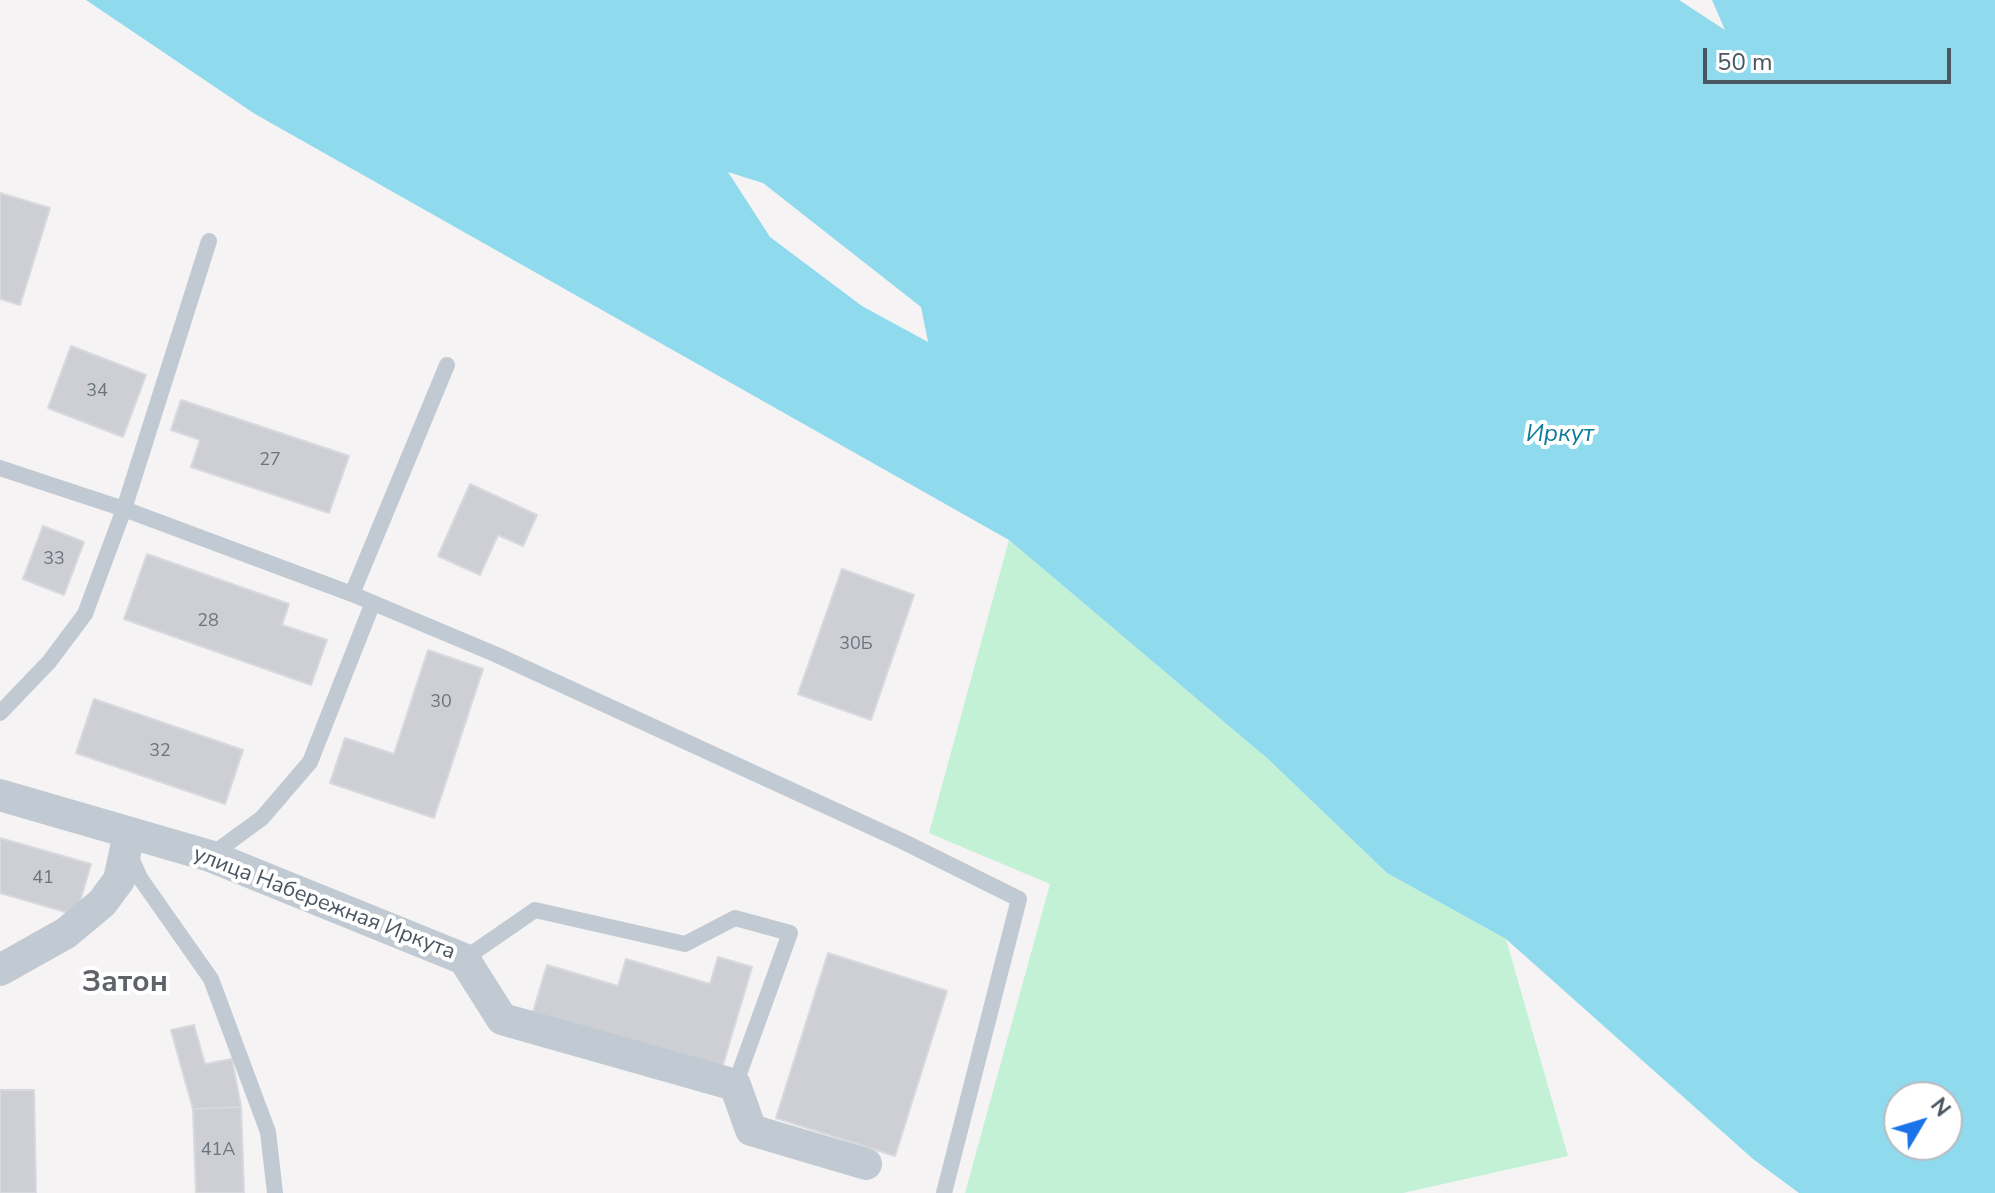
<!DOCTYPE html>
<html>
<head>
<meta charset="utf-8">
<style>
	body { margin:0 }
	#map { position:relative; width:1995px; height:1193px; overflow:hidden; background:#f5f3f3; font-family:"Nunito Sans",sans-serif }
	canvas { display:block }
	.north { position:absolute; left:1883px; top:1081px; width:80px; height:80px; box-sizing:border-box; background:#fff; border:2px solid #b7bbc0; border-radius:50%; rotate:52deg; font-size:22px; font-weight:700; line-height:32px; text-align:center; color:#4a5661 }
	.north::after { content:''; display:block; margin:auto; width:28px; height:36px; background:#1a73e8; clip-path:polygon(50% 0,100% 100%,50% 72%,0 100%) }
	.scale { position:absolute; left:1703px; top:48px; width:248px; height:36px; box-sizing:border-box; border:4px solid #4a5661; border-top:0; padding-left:10px; font-size:24px; line-height:28px; white-space:nowrap; color:#4a5661; -webkit-text-stroke:6px #fff; paint-order:stroke }
</style>
</head>
<body>
<div id="map">
<canvas width="1995" height="1193"></canvas>
<div class="north">N</div>
<div class="scale">50 m</div>
</div>
<script>
const c = document.querySelector('canvas').getContext('2d');
c.lineJoin = 'round';
function fill(path, color) {
  c.fillStyle = color;
  c.fill(path, 'evenodd');
}
function toPath(rows) {
  const path = new Path2D();
  for (const r of rows) {
    path.moveTo(r[0], r[1]);
    for (let i = 2; i < r.length; i += 2) path.lineTo(r[i], r[i + 1]);
  }
  return path;
}
function trace(path, color, width, dash) {
  c.strokeStyle = color;
  c.lineWidth = width;
  c.lineCap = dash ? 'butt' : 'round';
  c.setLineDash(dash || []);
  c.stroke(path);
}
function write(font, color, halo, rows, align = 'center') {
  c.font = font + ' "Nunito Sans",sans-serif';
  c.lineWidth = 8;
  c.setLineDash([]);
  c.textBaseline = 'middle';
  c.strokeStyle = halo;
  c.fillStyle = color;
  for (const [text, x, y, turn = 0] of rows) {
    c.save();
    c.translate(x, y);
    c.rotate((+turn || 0) * Math.PI / 180);
    c.textAlign = isNaN(turn) ? turn : align;
    if (halo) c.strokeText(text, 0, 0);
    c.fillText(text, 0, 0);
    c.restore();
  }
}
fill(toPath([
	[1009,540,1268,759,1387,873,1506,939,1568,1156,1403,1193,965,1193,1050,884,929,833]
]), '#c3f1d5');
fill(toPath([
	[86,0,1679,0,1725,30,1712,0,1995,0,1995,1193,1799,1193,1753,1159,1506,939,1387,873,1268,759,1009,540,255,114],
	[728,172,763,183,921,307,928,342,862,306,770,237],
	[1899,1097,1947,1097,1947,1145,1899,1145]
]), '#90daee');
const building = toPath([
	[0,193,50,208,20,305,0,299,0,193],
	[71,346,146,375,123,437,48,408,71,346],
	[181,400,349,456,329,513,191,467,200,440,171,430,181,400],
	[470,484,537,515,523,546,498,535,480,575,438,556,470,484],
	[43,526,84,542,64,595,23,579,43,526],
	[147,554,289,604,282,625,327,640,311,685,124,619,147,554],
	[842,569,914,595,871,720,798,694,842,569],
	[428,650,483,669,434,818,330,783,345,738,394,754,428,650],
	[94,699,243,750,225,804,76,753,94,699],
	[0,838,91,864,76,915,0,893,0,838],
	[828,953,947,991,895,1156,776,1118,828,953],
	[718,957,752,967,722,1068,533,1012,547,965,618,986,626,959,710,984,718,957],
	[194,1025,205,1064,232,1059,241,1107,193,1109,171,1030,194,1025],
	[0,1090,34,1090,36,1193,0,1193,0,1090],
	[241,1107,244,1193,196,1193,193,1109,241,1107]
]);
fill(building, '#cdcfd5');
trace(building, '#d7d9de', 2);
trace(toPath([
	[0,468,124,509,352,594,497,655,902,841,1019,899,944,1193],
	[352,594,447,365],
	[0,713,49,662,85,614,124,509,209,241],
	[129,853,140,878,211,979,268,1132,275,1193],
	[210,856,262,818,310,762,372,605],
	[464,959,535,910,685,944,735,918,790,933,735,1085]
]), '#c1cad2', 16);
trace(toPath([
	[0,795,210,856,464,959,502,1019,735,1085,751,1130,866,1164],
	[0,970,66,933,102,903,119,880,129,834]
]), '#c1cad2', 32);
write('18px', '#6b747e', null, [
	["34",97,392],
	["27",270,461],
	["33",54,560],
	["28",208,622],
	["30Б",856,645],
	["30",441,703],
	["32",160,752],
	["41",43,879],
	["41А",218,1151]
]);
write('22px', '#4a5661', '#fff', [
	["улица Набережная Иркута",324,904,21]
]);
write('italic 24px', '#0c7c9b', '#fff', [
	["Иркут",1560,435]
]);
write('bold 30px', '#5f6368', '#fff', [
	["Затон",125,984]
]);
</script>
</body>
</html>
